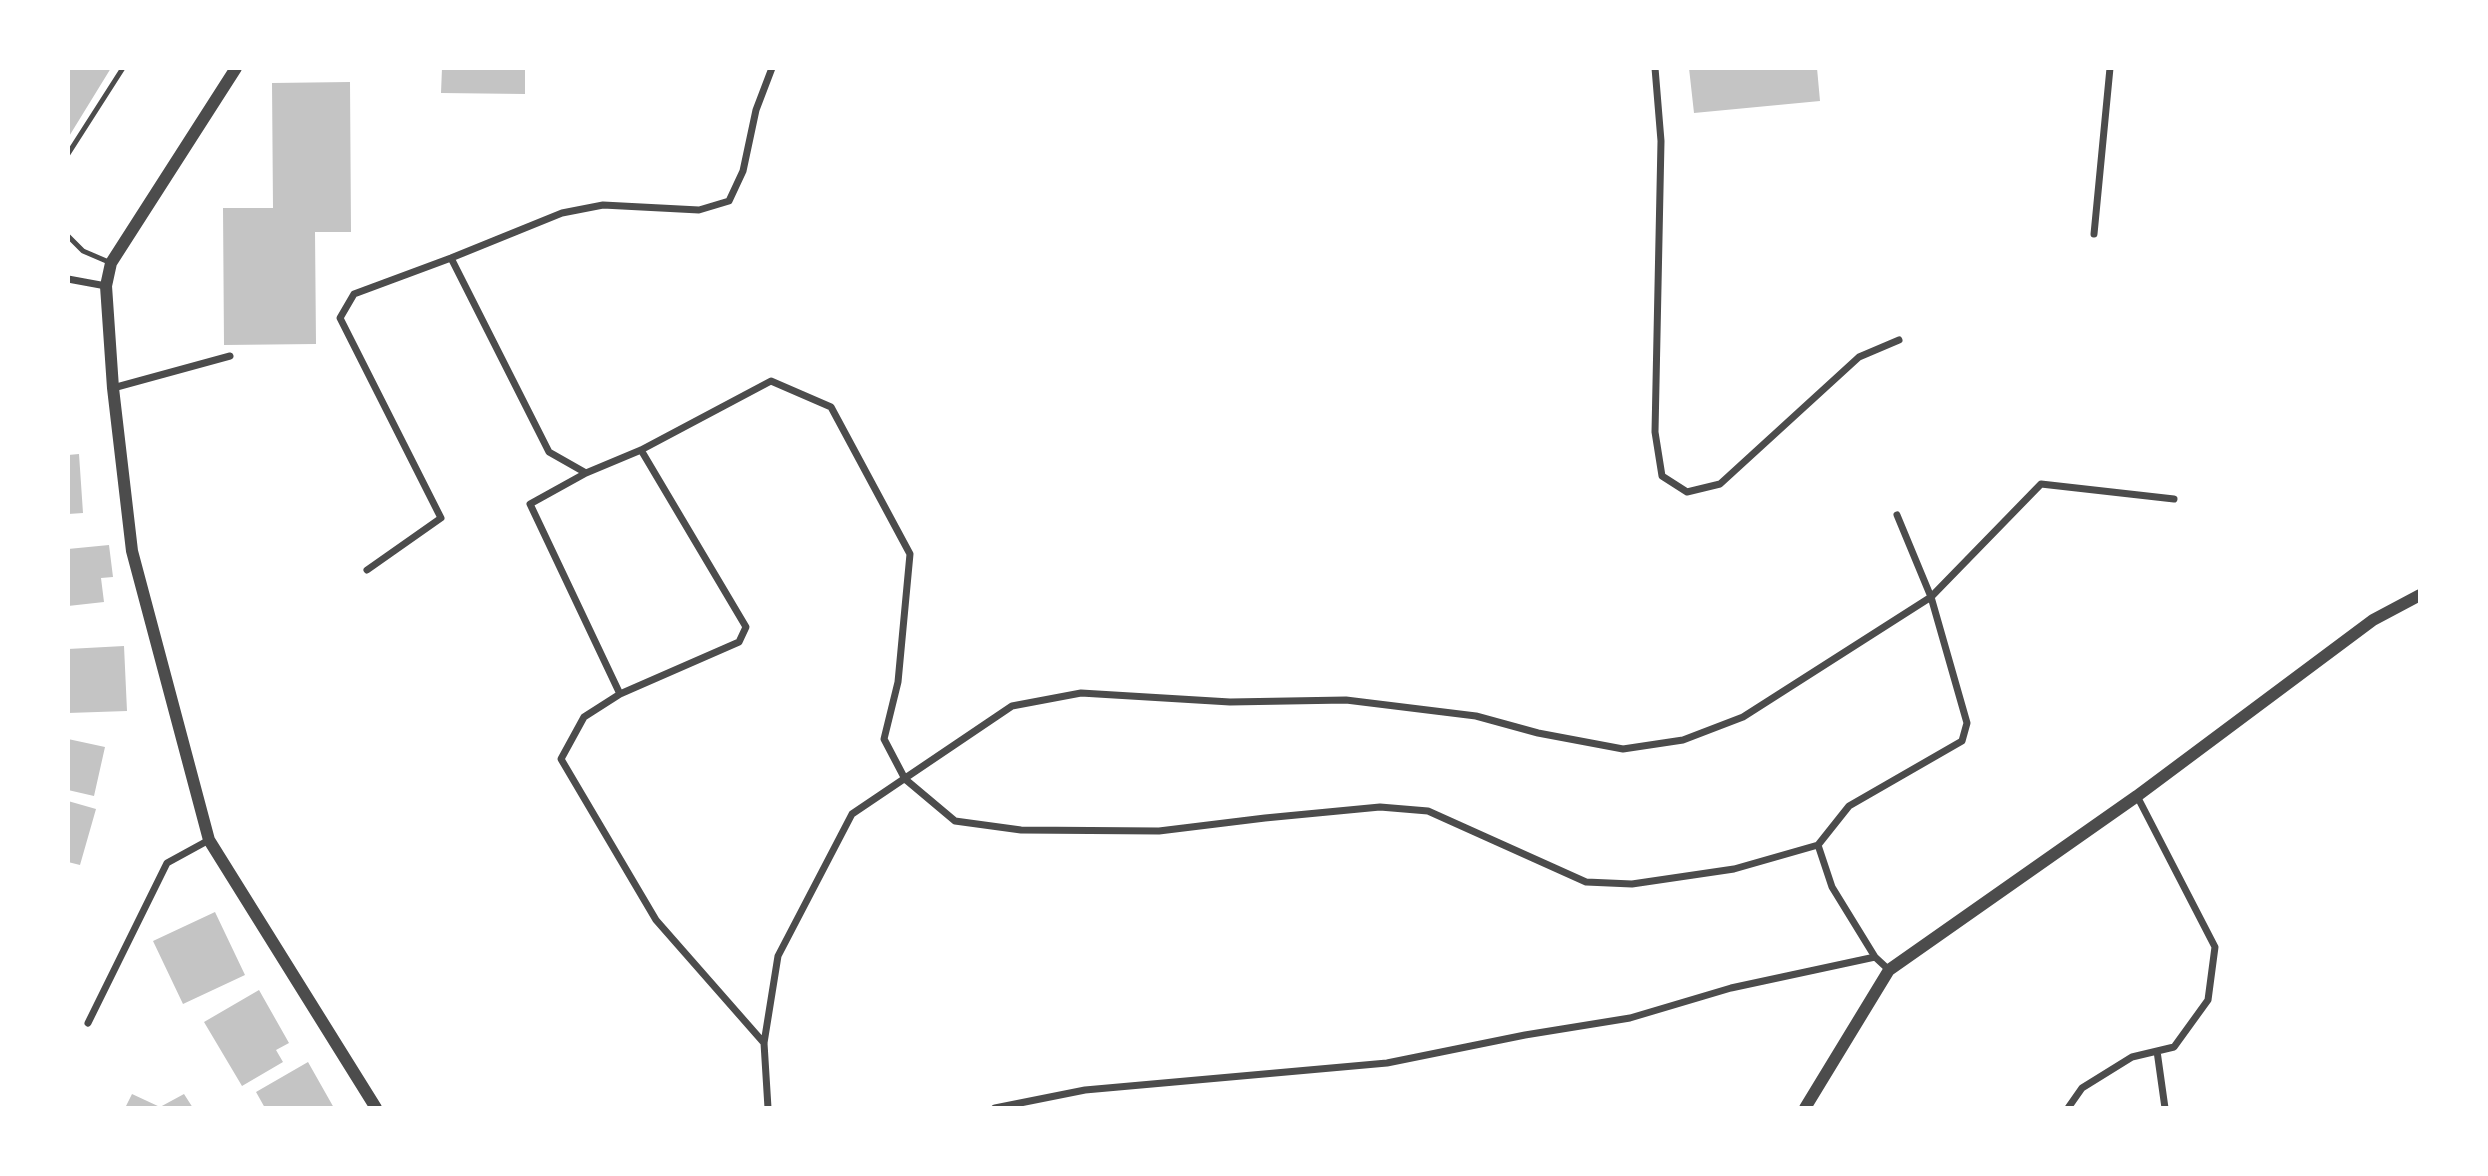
<!DOCTYPE html>
<html>
<head>
<meta charset="utf-8">
<style>
	body { margin:0 }
	#map { position:relative; width:2488px; height:1176px; overflow:hidden; background:#fff; font-family:"Alegreya Sans",sans-serif }
	canvas { display:block }
	.frame { position:absolute; inset:0; border:70px solid #fff; pointer-events:none }
</style>
</head>
<body>
<div id="map">
<canvas width="2488" height="1176"></canvas>
<div class="frame"></div>
</div>
<script>
const c = document.querySelector('canvas').getContext('2d');
c.lineJoin = 'round';
function fill(path, color) {
  c.fillStyle = color;
  c.fill(path, 'evenodd');
}
function toPath(rows) {
  const path = new Path2D();
  for (const r of rows) {
    path.moveTo(r[0], r[1]);
    for (let i = 2; i < r.length; i += 2) path.lineTo(r[i], r[i + 1]);
  }
  return path;
}
function trace(path, color, width, dash) {
  c.strokeStyle = color;
  c.lineWidth = width;
  c.lineCap = dash ? 'butt' : 'round';
  c.setLineDash(dash || []);
  c.stroke(path);
}
fill(toPath([
	[68,68,111,68,68,138],
	[442,68,525,68,525,94,441,93],
	[1689,68,1817,68,1820,101,1694,113],
	[350,82,351,232,315,232,316,344,224,345,223,208,273,208,272,83],
	[79,454,83,513,68,514,68,455],
	[109,545,113,577,101,578,104,602,68,606,68,549],
	[124,646,127,711,68,713,68,649],
	[68,739,105,747,94,796,68,790],
	[68,801,96,809,80,865,68,862],
	[215,912,245,975,183,1004,153,941],
	[259,990,289,1043,276,1050,283,1062,242,1086,204,1022],
	[308,1062,334,1108,265,1108,256,1092],
	[132,1094,160,1107,184,1094,193,1108,125,1108]
]), '#c4c4c4');
trace(toPath([
	[68,154,123,68],
	[68,236,83,251,111,263]
]), '#4c4c4c', 5);
trace(toPath([
	[1655,68,1661,141,1655,432,1662,476,1687,492,1720,484,1859,357,1899,340],
	[2094,234,2110,68],
	[451,258,549,452,586,473,641,450,771,381,831,407,910,554,898,682,884,739,905,779,955,821,1021,830,1159,831,1265,818,1380,807,1428,811,1586,882,1632,884,1734,869,1818,845],
	[68,279,106,286],
	[113,388,230,356],
	[586,473,530,504,620,694,739,642,746,627,641,450],
	[367,570,441,518,340,318,354,294,451,258,562,213,603,205,699,210,729,201,743,171,756,110,772,68],
	[620,694,584,717,561,759,656,920,764,1043],
	[1889,970,1875,957,1832,887,1818,845,1849,806,1962,741,1967,723,1931,597,1897,515],
	[88,1023,167,863,209,840],
	[2157,1051,2165,1108],
	[768,1108,764,1043,778,956,852,814,1012,706,1081,693,1230,702,1346,700,1476,716,1538,733,1623,749,1683,740,1743,717,1931,597,2041,484,2174,499],
	[995,1108,1085,1090,1387,1063,1525,1035,1630,1018,1731,988,1875,957],
	[2068,1108,2082,1088,2132,1057,2174,1047,2208,1000,2215,947,2137,796]
]), '#4c4c4c', 7);
trace(toPath([
	[236,68,111,263,106,286,113,388,132,551,209,840,376,1108],
	[1805,1108,1889,970,2137,796,2373,620,2420,595]
]), '#4c4c4c', 12);
</script>
</body>
</html>
